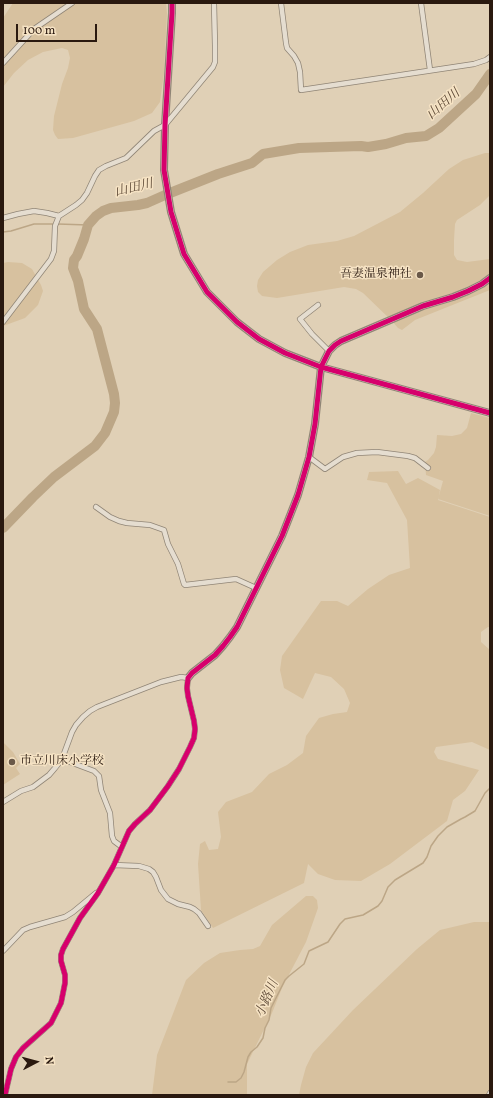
<!DOCTYPE html>
<html>
<head>
<meta charset="utf-8">
<style>
	body { margin:0 }
	#map { position:relative; width:493px; height:1098px; overflow:hidden; background:#e0d0b6; font-family:Vollkorn,serif }
	canvas { display:block }
	.frame { position:absolute; inset:0; border:4px solid #2a190f; pointer-events:none }
	.north { position:absolute; left:16px; top:1042px; width:40px; height:40px; -webkit-text-stroke:3px #f6e3c4; paint-order:stroke; rotate:84deg; font-size:11px; font-weight:700; line-height:16px; text-align:center; color:#2a190f }
	.north::after { content:''; display:block; margin:auto; width:14px; height:18px; background:#2a190f; clip-path:polygon(50% 0,100% 100%,50% 72%,0 100%) }
	.scale { position:absolute; left:16px; top:24px; width:81px; height:18px; box-sizing:border-box; border:2px solid #2a190f; border-top:0; padding-left:5px; font-size:12px; line-height:14px; white-space:nowrap; color:#2a190f; -webkit-text-stroke:3px #f6e3c4; paint-order:stroke }
</style>
</head>
<body>
<div id="map">
<canvas width="493" height="1098"></canvas>
<div class="frame"></div>
<div class="north">N</div>
<div class="scale">100 m</div>
</div>
<script>
const c = document.querySelector('canvas').getContext('2d');
c.lineJoin = 'round';
function fill(path, color) {
  c.fillStyle = color;
  c.fill(path, 'evenodd');
}
function toPath(rows) {
  const path = new Path2D();
  for (const r of rows) {
    path.moveTo(r[0], r[1]);
    for (let i = 2; i < r.length; i += 2) path.lineTo(r[i], r[i + 1]);
  }
  return path;
}
function trace(path, color, width, dash) {
  c.strokeStyle = color;
  c.lineWidth = width;
  c.lineCap = dash ? 'butt' : 'round';
  c.setLineDash(dash || []);
  c.stroke(path);
}
function write(font, color, halo, rows, align = 'center') {
  c.font = font + ' Vollkorn,"Noto Serif JP",serif';
  c.lineWidth = 3;
  c.setLineDash([]);
  c.textBaseline = 'middle';
  c.strokeStyle = halo;
  c.fillStyle = color;
  for (const [text, x, y, turn = 0] of rows) {
    c.save();
    c.translate(x, y);
    c.rotate((+turn || 0) * Math.PI / 180);
    c.textAlign = isNaN(turn) ? turn : align;
    if (halo) c.strokeText(text, 0, 0);
    c.fillText(text, 0, 0);
    c.restore();
  }
}
fill(toPath([
	[13,3,166,3,167,13,164,73,160,102,152,113,134,121,73,138,58,139,55,135,53,130,54,116,62,84,68,68,70,58,68,50,62,48,43,52,28,60,14,73,3,87,3,18],
	[485,153,490,153,490,195,480,205,457,220,455,224,454,240,454,255,457,260,467,262,490,259,490,290,415,320,402,330,398,328,392,321,363,293,356,289,344,287,277,298,262,296,258,292,257,286,258,280,263,272,277,260,290,252,308,245,337,241,354,236,400,212,423,193,449,169,463,160],
	[8,262,22,263,32,269,41,285,43,291,38,305,25,318,3,326,3,263],
	[471,413,490,418,490,516,438,499,443,481,426,475,425,462,428,460,434,453,436,447,437,435,452,436,461,434,467,428],
	[398,471,406,484,418,478,440,490,438,500,490,517,490,627,488,627,481,632,481,642,490,650,490,750,472,742,436,747,434,752,438,759,479,770,465,791,453,800,447,821,390,864,361,881,335,880,318,874,308,864,304,883,213,928,201,910,198,864,200,844,205,841,209,850,218,849,221,837,218,812,226,802,252,792,269,774,287,765,303,753,306,736,319,718,333,714,347,712,350,703,344,689,331,677,315,673,303,699,284,688,280,670,282,656,321,601,337,601,348,606,368,589,389,575,410,568,407,520,387,483,367,480,369,472],
	[3,742,13,752,20,764,16,768,20,774,3,785],
	[306,896,313,896,317,900,318,908,306,942,282,988,272,1013,247,1064,247,1095,152,1095,157,1055,186,980,204,963,220,953,240,950,253,949,260,946,272,925],
	[474,922,490,922,490,1095,299,1095,301,1085,306,1067,313,1053,353,1010,417,949,440,930]
]), '#d7c19f');
trace(toPath([
	[58,224,88,225],
	[3,232,11,231,34,224,54,224],
	[228,1082,236,1082,241,1078,244,1072,248,1057,251,1052,257,1047,263,1038,265,1028,269,1020,271,1008,285,980,289,976,304,964,309,951,328,942,340,924,345,919,363,915,378,906,382,901,388,887,395,880,423,863,427,857,431,846,438,836,447,827,461,819,465,817,475,811,485,793,490,788]
]), '#bca686', 1.5);
trace(toPath([
	[3,528,33,497,54,477,95,446,105,433,114,412,115,403,114,394,97,329,84,309,78,281,73,268,74,260,77,256,84,239,88,225,96,216,103,211,111,208,138,205,147,203,165,195,218,174,252,163,263,154,299,148,361,146,368,147,386,144,406,138,426,136,439,128,476,94,490,74]
]), '#bca686', 10);
const minor = toPath([
	[281,3,286,43,287,48,294,56,298,63,300,72,301,90,474,64,486,60,490,57],
	[421,3,430,70],
	[3,63,34,29,72,3],
	[3,218,18,214,34,211,47,213,59,216],
	[318,305,300,319,312,334,329,351],
	[3,322,51,259,54,251,55,226,59,216,76,205,82,200,87,193,95,176,99,170,106,166,126,158,154,131,165,125,213,67,215,62,215,46,214,3],
	[309,457,325,469,343,457,357,453,377,452,408,456,415,458,428,468],
	[96,507,110,517,119,521,127,523,150,525,164,530,168,544,178,564,184,584,185,585,236,579,256,588],
	[62,759,94,771,99,776,101,790,110,813,112,836,114,841,122,847],
	[3,802,21,791,33,787,49,775,55,768,62,759,72,732,76,725,83,717,90,711,97,707,161,682,181,677,188,678,187,688,188,696,194,721,195,729,194,738,190,747,179,769,168,786,150,810,135,824,129,831,114,865,98,893,80,918,63,949,61,955,61,961,65,975,65,983,61,1003,51,1023,23,1048,16,1057,11,1069,5,1095],
	[114,865,139,866,149,869,153,872,156,877,161,890,168,899,178,904,190,907,194,909,199,913,208,926],
	[3,951,23,930,30,927,65,917,73,912,96,893],
	[489,1095,490,1093]
]);
const tertiary = toPath([
	[172,3,172,13,165,125,164,170,171,212,184,254,207,292,237,322,259,339,285,353,321,367,490,413],
	[188,678,192,673,215,655,223,646,230,637,237,627,282,536,298,495,309,457,315,424,321,367,329,351,335,345,341,341,423,306,453,297,468,291,482,284,490,278]
]);
trace(minor, '#908576', 6);
trace(tertiary, '#908576', 8);
trace(minor, '#e5ddd0', 4.5);
trace(tertiary, '#e5ddd0', 5.5);
trace(toPath([
	[172,3,172,13,165,125,164,170,171,212,184,254,207,292,237,322,259,339,285,353,321,367,490,413],
	[5,1095,11,1069,16,1057,23,1048,51,1023,61,1003,65,983,65,975,61,961,61,955,63,949,80,918,98,893,114,865,129,831,135,824,150,810,168,786,179,769,190,747,194,738,195,729,194,721,188,696,187,688,188,678,192,673,215,655,223,646,230,637,237,627,282,536,298,495,309,457,315,424,321,367,329,351,335,345,341,341,423,306,453,297,468,291,482,284,490,278]
]), '#d6006c', 5);
for (const [x, y, r, color] of [
	[420,275,4,"#6a5949"],
	[12,762,4,"#6a5949"]
]) {
  const dot = new Path2D();
  dot.arc(x, y, r, 0, 2 * Math.PI);
  c.fillStyle = color;
  c.fill(dot);
  trace(dot, '#f6e3c4', 1.5);
}
write('12px', '#2a190f', '#f6e3c4', [
	["吾妻温泉神社",412,275],
	["市立川床小学校",20,762,"left"]
], 'right');
write('italic 13px', '#5e4a37', '#f6e3c4', [
	["山田川",444,105,-41],
	["山田川",134,189,-13],
	["小路川",268,999,-67]
]);
</script>
</body>
</html>
